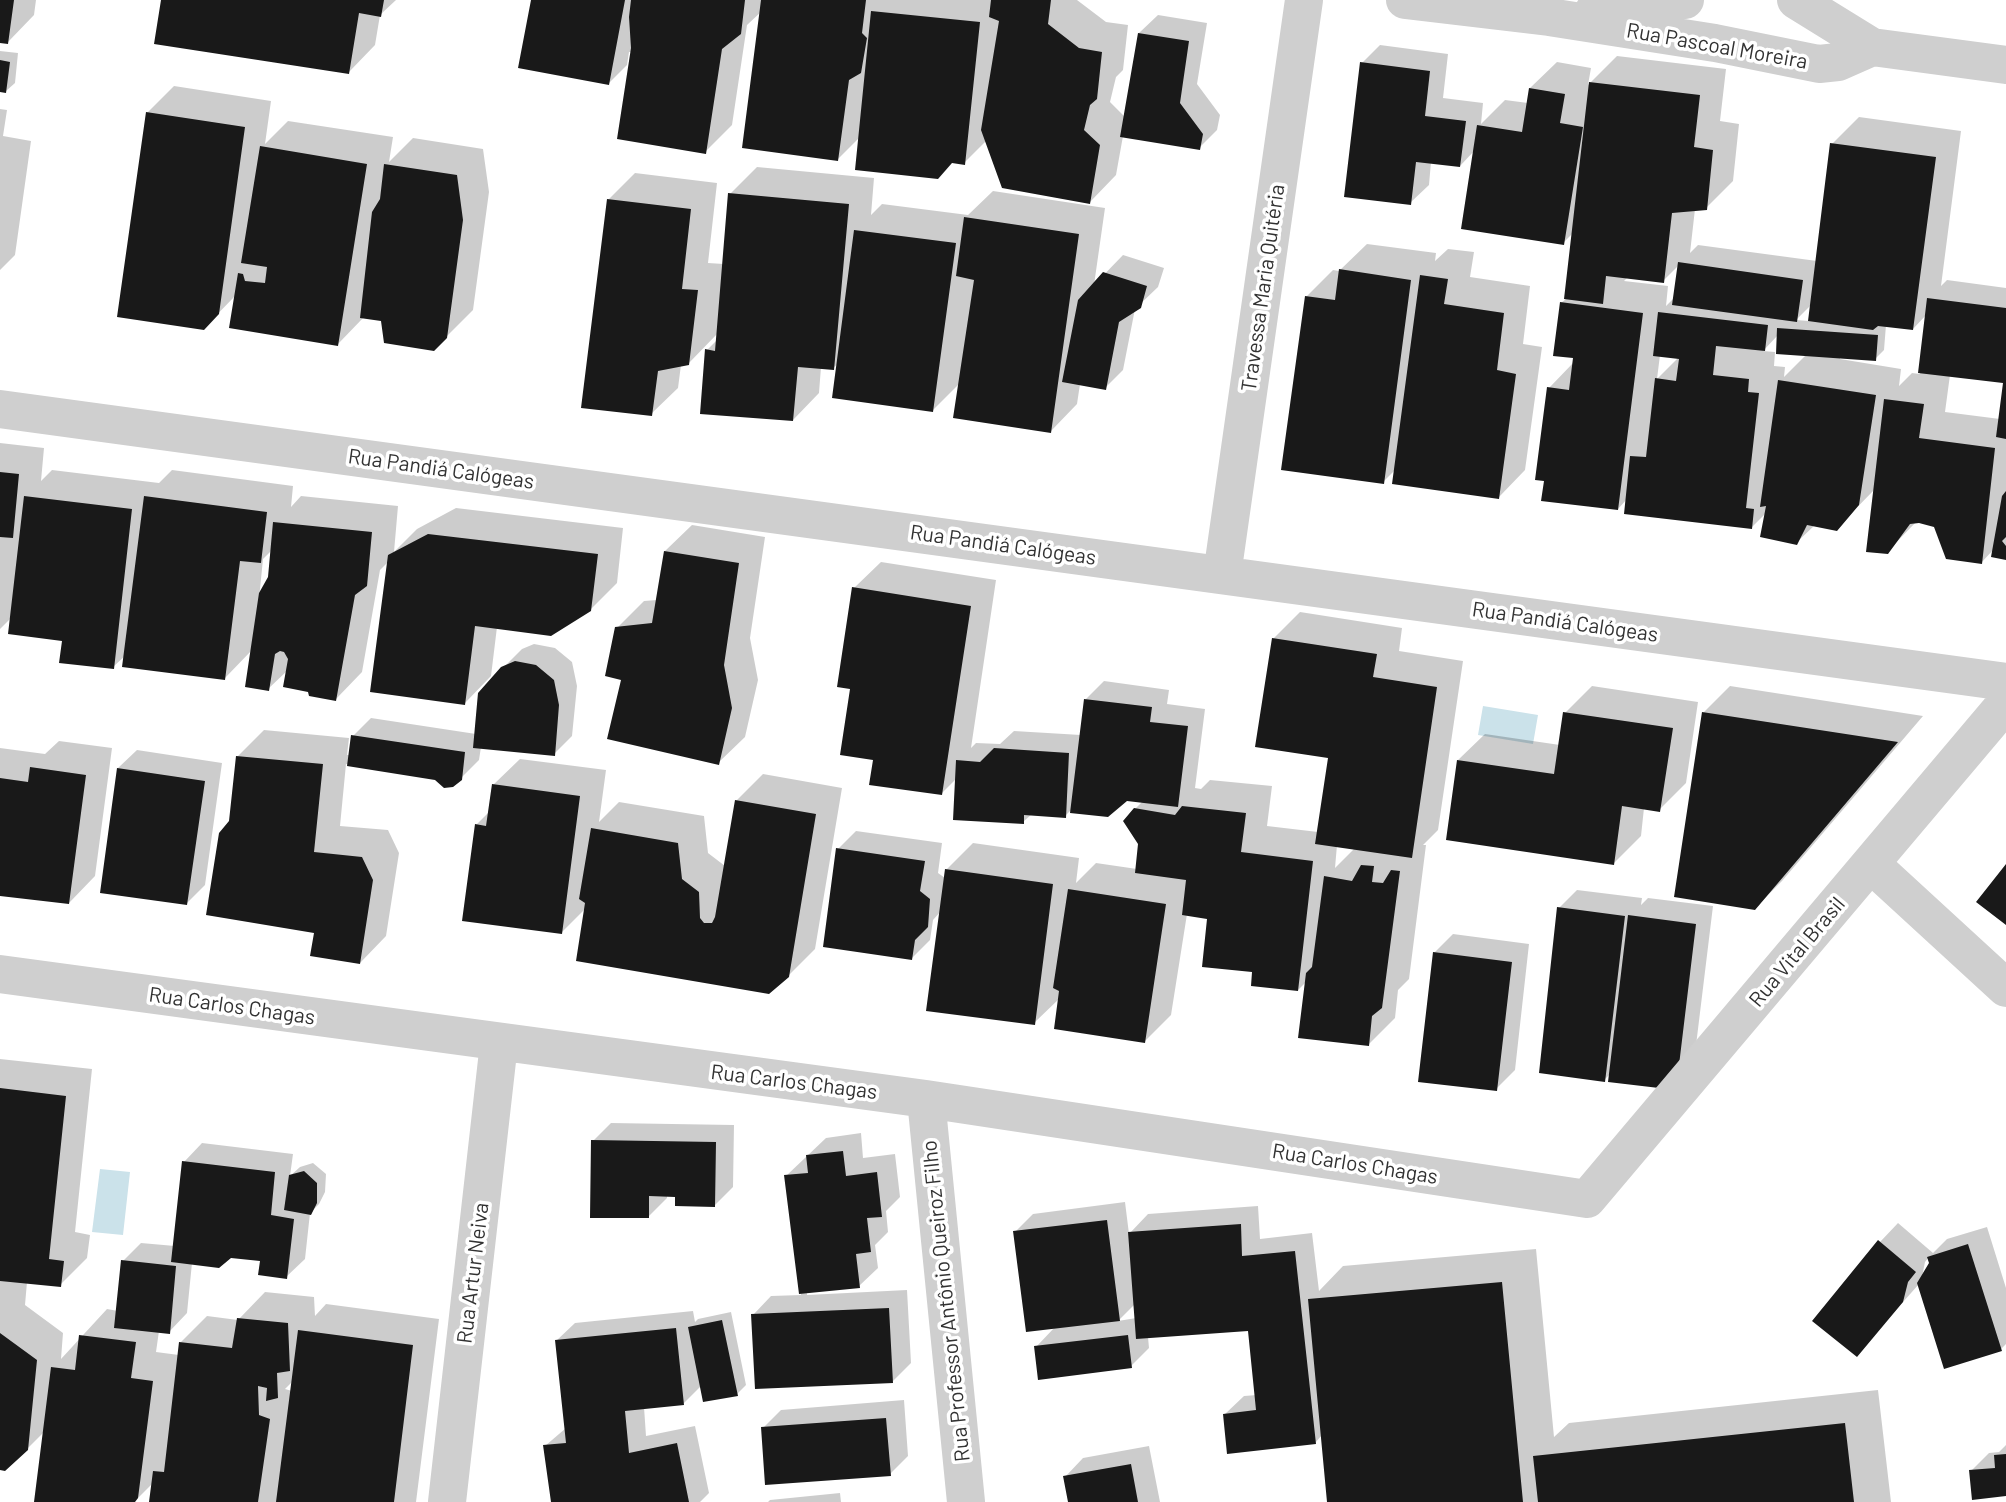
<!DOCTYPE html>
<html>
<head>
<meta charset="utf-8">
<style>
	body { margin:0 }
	canvas { display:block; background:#fff }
</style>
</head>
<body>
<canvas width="2006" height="1502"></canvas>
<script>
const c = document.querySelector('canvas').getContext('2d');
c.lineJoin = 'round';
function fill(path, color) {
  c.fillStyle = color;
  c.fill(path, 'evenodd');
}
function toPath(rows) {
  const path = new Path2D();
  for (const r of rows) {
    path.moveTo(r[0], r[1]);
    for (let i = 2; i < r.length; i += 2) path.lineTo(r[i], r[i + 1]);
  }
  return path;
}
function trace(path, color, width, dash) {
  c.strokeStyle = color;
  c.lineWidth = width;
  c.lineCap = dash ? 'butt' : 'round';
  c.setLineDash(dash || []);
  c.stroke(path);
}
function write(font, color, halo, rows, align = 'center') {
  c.font = font + ' Barlow,sans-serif';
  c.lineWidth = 7;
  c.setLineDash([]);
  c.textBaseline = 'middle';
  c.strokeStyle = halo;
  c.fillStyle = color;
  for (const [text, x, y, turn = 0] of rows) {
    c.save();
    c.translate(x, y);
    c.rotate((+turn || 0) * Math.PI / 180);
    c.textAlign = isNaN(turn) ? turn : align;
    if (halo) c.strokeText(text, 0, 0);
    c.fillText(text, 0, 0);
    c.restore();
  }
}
fill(toPath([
	[1483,706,1538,715,1533,744,1478,735],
	[100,1169,130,1172,123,1235,92,1232]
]), '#cbe2ea');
fill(toPath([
	[0,0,36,0,34,15,8,42,0,41],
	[162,0,396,0,380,15,375,45,349,72],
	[533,0,1077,0,1106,22,1128,25,1123,70,1116,77,1110,102,1125,117,1139,33,1158,15,1207,23,1197,84,1220,115,1217,130,1199,148,1123,136,1116,175,1090,202,986,141,964,163,860,137,838,159,762,11,747,25,732,125,705,152,632,52,629,52,627,65,608,84],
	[1380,45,1448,54,1443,98,1483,103,1481,124,1505,100,1528,103,1530,88,1557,62,1591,68,1588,85,1617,56,1726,69,1720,121,1739,124,1733,181,1706,208,1695,209,1690,253,1698,245,1817,261,1832,144,1859,117,1961,131,1941,286,1947,280,2006,288,2006,558,1994,549,1981,563,1935,526,1917,521,1887,552,1875,489,1836,529,1815,525,1796,543,1767,512,1752,527,1627,499,1618,509,1549,388,1574,362,1561,303,1566,299,1573,233,1563,243,1475,150,1460,166,1431,162,1429,185,1410,203,1362,63],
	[1679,265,1675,297,1666,306,1668,286,1624,281,1628,277,1663,281],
	[1811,305,1809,321,1796,320],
	[1927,314,1920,374,1912,373,1899,386,1901,369,1840,359,1840,357,1875,359,1884,350,1886,325,1913,329],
	[1778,335,1807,354,1784,377,1785,367,1774,366,1775,352,1763,351],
	[1660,355,1679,357,1657,379],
	[1950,375,2005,381,2000,419,1945,412],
	[0,51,18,53,15,83,6,91,0,91],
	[174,86,271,101,265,144,288,121,393,137,389,162,413,138,483,149,489,192,473,310,446,337,383,320,364,317,338,344,236,295,203,329,147,113],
	[0,109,7,110,3,136,31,141,15,255,0,270],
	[757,167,874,178,871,215,882,204,968,215,993,191,1105,208,1094,285,1123,255,1164,268,1158,287,1135,309,1123,370,1105,388,1080,384,1077,404,1051,431,960,383,933,410,839,363,833,368,821,367,819,393,793,420,707,350,718,339,718,333,688,364,681,365,678,388,651,414,608,200,635,173,717,183,708,263,724,264,730,194],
	[1367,244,1436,253,1435,261,1448,249,1474,252,1470,277,1530,286,1523,344,1542,347,1525,470,1499,497,1395,470,1383,482,1306,297,1333,270,1339,271],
	[0,443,44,448,41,481,52,470,159,483,172,470,293,486,291,507,301,496,398,506,394,552,417,529,456,508,623,528,617,583,590,610,497,627,491,676,465,703,389,561,380,570,362,672,336,699,288,670,268,689,252,650,225,678,126,655,113,667,63,639,12,617,0,629],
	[272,550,269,577,259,599,263,559],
	[692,525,765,537,750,638,758,680,745,737,718,763,623,678,617,628,644,601,657,600,665,551],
	[881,562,996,580,971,748,976,743,1000,744,1014,731,1081,735,1086,699,1104,681,1169,690,1167,704,1205,709,1195,788,1201,789,1210,780,1272,786,1267,826,1318,832,1330,756,1273,639,1300,612,1402,628,1399,651,1463,661,1438,830,1423,845,1426,845,1409,979,1398,990,1395,1018,1368,1045,1307,981,1298,990,1254,971,1209,917,1187,914,1171,1015,1144,1042,1060,998,1034,1023,941,911,933,920,930,940,912,958,838,849,856,831,942,843,938,873,945,878,946,870,973,843,1079,858,1076,883,1096,863,1137,869,1140,843,1135,809,1143,801,1127,799,1107,816,1070,811,1065,816,1032,814,1023,822,957,778,941,794,875,758,852,687,854,588],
	[1337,845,1355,848,1335,868],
	[534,644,555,648,572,662,577,686,572,736,554,754,481,747,479,760,460,779,436,778,346,764,340,826,388,830,399,853,386,936,360,963,316,932,231,821,237,757,264,730,349,738,347,755,350,755,353,736,371,718,476,734,503,668,522,649],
	[1592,686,1698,702,1686,783,1659,810,1644,808,1641,836,1614,863,1458,760,1485,734,1560,745,1565,713],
	[1730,686,1923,716,1782,881,1755,908,1703,713],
	[59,741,112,748,95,876,69,903,0,894,0,748,45,754],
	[137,750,222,763,205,885,187,903,118,768],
	[520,759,606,770,599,822,619,802,704,816,708,853,725,866,736,801,763,774,842,788,815,949,788,976,586,908,562,932,476,825,490,811,493,785],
	[1577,890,1642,898,1641,905,1648,898,1713,906,1693,1070,1611,1073,1604,1080,1559,908],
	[1453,934,1529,944,1515,1070,1496,1089,1434,953],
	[0,1059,92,1069,75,1232,90,1235,87,1258,60,1285,27,1282,25,1305,63,1333,61,1359,107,1309,118,1311,123,1261,141,1243,175,1246,184,1162,202,1143,293,1154,290,1176,300,1167,313,1163,326,1174,325,1192,319,1204,310,1213,305,1259,286,1277,262,1260,230,1256,192,1263,187,1313,169,1332,159,1331,156,1352,179,1355,180,1343,207,1316,238,1320,265,1292,314,1297,315,1316,326,1304,439,1319,416,1502,153,1502,153,1483,134,1502,43,1502,44,1432,27,1449,0,1468],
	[293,1381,292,1391,285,1389],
	[611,1123,734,1125,733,1187,715,1205,667,1195,667,1198,648,1217,593,1141],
	[861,1133,863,1158,895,1154,900,1197,886,1211,888,1232,875,1245,878,1268,859,1286,807,1292,807,1295,907,1290,911,1363,893,1381,753,1315,771,1296,801,1295,786,1176,826,1138],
	[1125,1202,1129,1234,1148,1214,1258,1206,1260,1239,1312,1233,1319,1291,1343,1266,1536,1249,1554,1437,1569,1423,1878,1390,1891,1502,1328,1502,1322,1435,1315,1443,1225,1414,1244,1396,1257,1395,1250,1329,1148,1337,1149,1348,1131,1366,1036,1347,1055,1327,1015,1232,1033,1214],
	[1135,1304,1136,1318,1118,1321],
	[1898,1223,1933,1253,1947,1239,1987,1227,2006,1288,2006,1344,2001,1349,1919,1284,1856,1355,1880,1242],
	[1929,1257,1931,1264,1922,1277,1925,1262],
	[693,1311,695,1322,698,1319,731,1312,746,1385,737,1394,702,1385,684,1403,644,1407,646,1436,695,1426,709,1493,700,1502,552,1502,545,1446,566,1428,556,1341,575,1323],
	[904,1400,908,1456,890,1474,763,1428,781,1410],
	[2006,1445,2006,1495,1971,1471,1989,1453,1999,1452],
	[1149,1446,1160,1502,1069,1502,1065,1477,1083,1458],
	[840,1493,841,1502,768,1502,770,1500]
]), '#0003');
fill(toPath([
	[0,0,14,0,8,44,0,43],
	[161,0,384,0,381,17,359,13,349,74,154,44],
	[531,0,625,0,609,85,518,68],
	[631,0,745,0,741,34,722,49,706,154,617,139,631,48,629,17],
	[761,0,866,0,862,33,867,38,861,73,849,80,838,161,742,148],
	[991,0,1051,0,1048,24,1079,48,1102,52,1097,99,1090,105,1084,130,1100,145,1090,204,1002,188,981,130,999,21,989,17],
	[871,11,980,22,965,165,952,163,938,179,855,170],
	[1138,33,1189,41,1180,103,1203,134,1200,150,1120,137],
	[0,60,10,62,6,93,0,92],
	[1360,62,1430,71,1425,116,1466,121,1460,167,1416,162,1411,205,1344,197],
	[1589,82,1700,95,1694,147,1713,150,1707,210,1672,213,1664,283,1606,276,1603,304,1564,299],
	[1529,88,1565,94,1560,123,1583,127,1564,245,1461,229,1477,125,1522,132],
	[146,112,245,127,219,314,204,330,117,317],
	[1830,143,1936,157,1913,330,1878,326,1873,330,1808,321],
	[260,146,367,164,338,346,229,328,238,273,243,274,245,281,265,283,267,267,241,263],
	[384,164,457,175,463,220,447,338,434,351,384,343,381,321,360,318,372,212,380,199],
	[728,193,849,204,834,370,798,367,793,421,700,414,705,349,715,351],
	[607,199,691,209,682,289,698,290,689,365,658,371,652,416,581,408],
	[964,217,1079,234,1051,433,953,418,974,280,956,276],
	[854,230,956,243,933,412,832,398],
	[1678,262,1803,280,1797,322,1672,305],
	[1339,269,1411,280,1384,484,1281,470,1305,296,1335,300],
	[1103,272,1147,286,1141,308,1119,322,1106,390,1062,382,1078,300],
	[1420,275,1448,279,1444,304,1504,313,1497,370,1516,374,1499,499,1392,484],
	[1927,298,2006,308,2006,439,1996,437,2003,383,1918,373],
	[1560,302,1643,313,1618,510,1541,501,1544,481,1535,480,1547,387,1569,390,1573,358,1553,356],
	[1658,312,1768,325,1765,351,1716,346,1713,375,1749,379,1748,392,1759,393,1746,508,1754,509,1752,529,1624,514,1630,456,1646,457,1655,378,1676,381,1679,359,1653,356],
	[1777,328,1878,335,1876,361,1776,354],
	[1778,380,1876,395,1859,505,1837,531,1807,525,1797,545,1760,537,1766,506,1760,507],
	[1884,399,1924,404,1919,438,1995,448,1982,564,1946,559,1934,527,1919,523,1910,524,1888,554,1866,552],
	[0,472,19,474,13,538,0,537],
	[2006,491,2006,537,2002,541,2006,546,2006,560,1991,557,2002,496],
	[24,496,132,509,114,669,59,663,62,641,8,634],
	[144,496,267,512,261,563,240,561,225,680,122,667],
	[273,522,372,532,367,586,355,595,336,701,309,696,308,692,283,687,288,659,284,652,280,651,275,654,269,691,245,687,259,593,268,577],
	[428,534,598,554,591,611,551,636,475,626,465,705,370,692,388,555],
	[664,551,739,563,724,665,732,708,719,765,607,739,621,680,605,676,615,627,652,623],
	[852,587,971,606,942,795,869,785,873,760,840,755,850,689,837,687],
	[1272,638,1377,654,1373,677,1437,687,1412,858,1315,844,1328,758,1255,747],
	[515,661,536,665,554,680,559,705,555,756,473,748,478,693,501,667],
	[1084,699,1152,707,1150,722,1188,726,1178,807,1127,801,1108,817,1070,813],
	[1563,712,1673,728,1660,812,1622,806,1614,865,1446,840,1457,760,1554,774],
	[1702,712,1898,742,1755,910,1674,897],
	[351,735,465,752,462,780,453,787,444,788,435,780,347,766],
	[994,748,1069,753,1066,818,1024,815,1024,824,953,820,956,760,980,762],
	[236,756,323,764,314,852,362,857,373,880,360,964,310,956,314,933,206,915,219,833,229,821],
	[30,767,86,775,69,904,0,896,0,778,28,782],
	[117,768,205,781,187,905,100,893],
	[492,784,580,796,562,934,462,921,475,824,486,826],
	[735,800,816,814,789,977,769,994,576,961,585,903,579,899,591,828,678,843,682,879,699,892,700,918,704,923,712,923,715,917],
	[1182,806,1246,813,1241,852,1313,861,1298,991,1251,986,1252,972,1202,967,1207,919,1182,915,1186,880,1135,873,1138,844,1123,821,1134,808,1175,815],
	[836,848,925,861,920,891,930,899,928,927,915,940,912,960,823,947],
	[2006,864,2006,925,1976,902],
	[1361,865,1374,866,1372,882,1383,883,1391,870,1400,871,1382,1008,1372,1016,1369,1046,1298,1038,1306,973,1312,967,1324,876,1352,881],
	[945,869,1053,884,1035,1025,926,1011],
	[1068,889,1166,904,1145,1043,1054,1029,1059,991,1053,988],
	[1557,907,1625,916,1605,1082,1539,1073],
	[1628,915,1696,924,1676,1090,1608,1082],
	[1433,952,1512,962,1497,1091,1418,1082],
	[0,1088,66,1096,49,1259,64,1261,61,1287,0,1281],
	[591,1140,716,1142,715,1207,675,1206,675,1197,649,1196,649,1218,590,1218],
	[843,1151,846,1176,877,1172,882,1217,867,1218,871,1252,856,1254,860,1288,799,1294,784,1175,808,1173,806,1155],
	[182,1161,275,1172,271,1215,294,1219,287,1279,258,1275,260,1261,231,1258,219,1268,171,1262],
	[304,1171,317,1183,317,1203,311,1215,284,1210,289,1175],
	[1107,1220,1120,1321,1026,1332,1013,1231],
	[1241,1224,1242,1256,1295,1251,1316,1444,1227,1454,1223,1414,1256,1410,1248,1331,1136,1339,1128,1232],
	[1878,1240,1916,1272,1908,1282,1903,1302,1857,1357,1812,1321],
	[1968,1244,2002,1351,1944,1369,1917,1283,1929,1263,1927,1257],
	[121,1260,176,1266,170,1334,114,1328],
	[1502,1282,1523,1502,1327,1502,1308,1299],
	[889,1308,893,1383,755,1389,751,1314],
	[237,1318,288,1323,290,1371,277,1373,278,1398,266,1401,267,1388,258,1386,259,1415,270,1419,258,1502,149,1502,153,1471,164,1472,179,1342,232,1348],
	[722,1320,738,1396,703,1402,688,1327],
	[676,1328,684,1405,625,1411,629,1453,677,1443,689,1502,551,1502,543,1445,566,1443,555,1340],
	[298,1330,413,1345,394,1502,276,1502],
	[0,1333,37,1360,28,1450,5,1471,0,1470],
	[79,1335,136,1342,131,1378,153,1381,138,1498,135,1502,34,1502,51,1367,75,1370],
	[1128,1335,1132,1368,1038,1380,1034,1346],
	[886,1418,891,1476,765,1485,761,1427],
	[1845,1423,1854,1502,1538,1502,1533,1456],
	[2006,1454,2006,1496,1972,1500,1969,1470,1995,1468,1994,1455],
	[1131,1464,1138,1502,1068,1502,1063,1476]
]), '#191919');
trace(toPath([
	[1405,0,1549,17,1715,43,1819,64,1838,62,1872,47,2006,65],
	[1796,0,1872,47],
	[1593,12,1685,0],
	[0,409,2006,682],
	[1222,575,1304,0],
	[1872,865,2006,988],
	[0,974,926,1099,1587,1199,2006,703],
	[926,1099,966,1502],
	[447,1502,499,1043]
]), '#cfcfcf', 38);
write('21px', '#323232', '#fff', [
	["Rua Pascoal Moreira",1717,46,10],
	["Travessa Maria Quitéria",1263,288,-82],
	["Rua Pandiá Calógeas",441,469,8],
	["Rua Pandiá Calógeas",1003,545,8],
	["Rua Pandiá Calógeas",1565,622,8],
	["Rua Vital Brasil",1797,952,-50],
	["Rua Carlos Chagas",232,1006,8],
	["Rua Carlos Chagas",794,1082,7],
	["Rua Carlos Chagas",1355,1164,9],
	["Rua Artur Neiva",473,1273,-83],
	["Rua Professor Antônio Queiroz Filho",946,1301,-96]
]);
</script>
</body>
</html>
